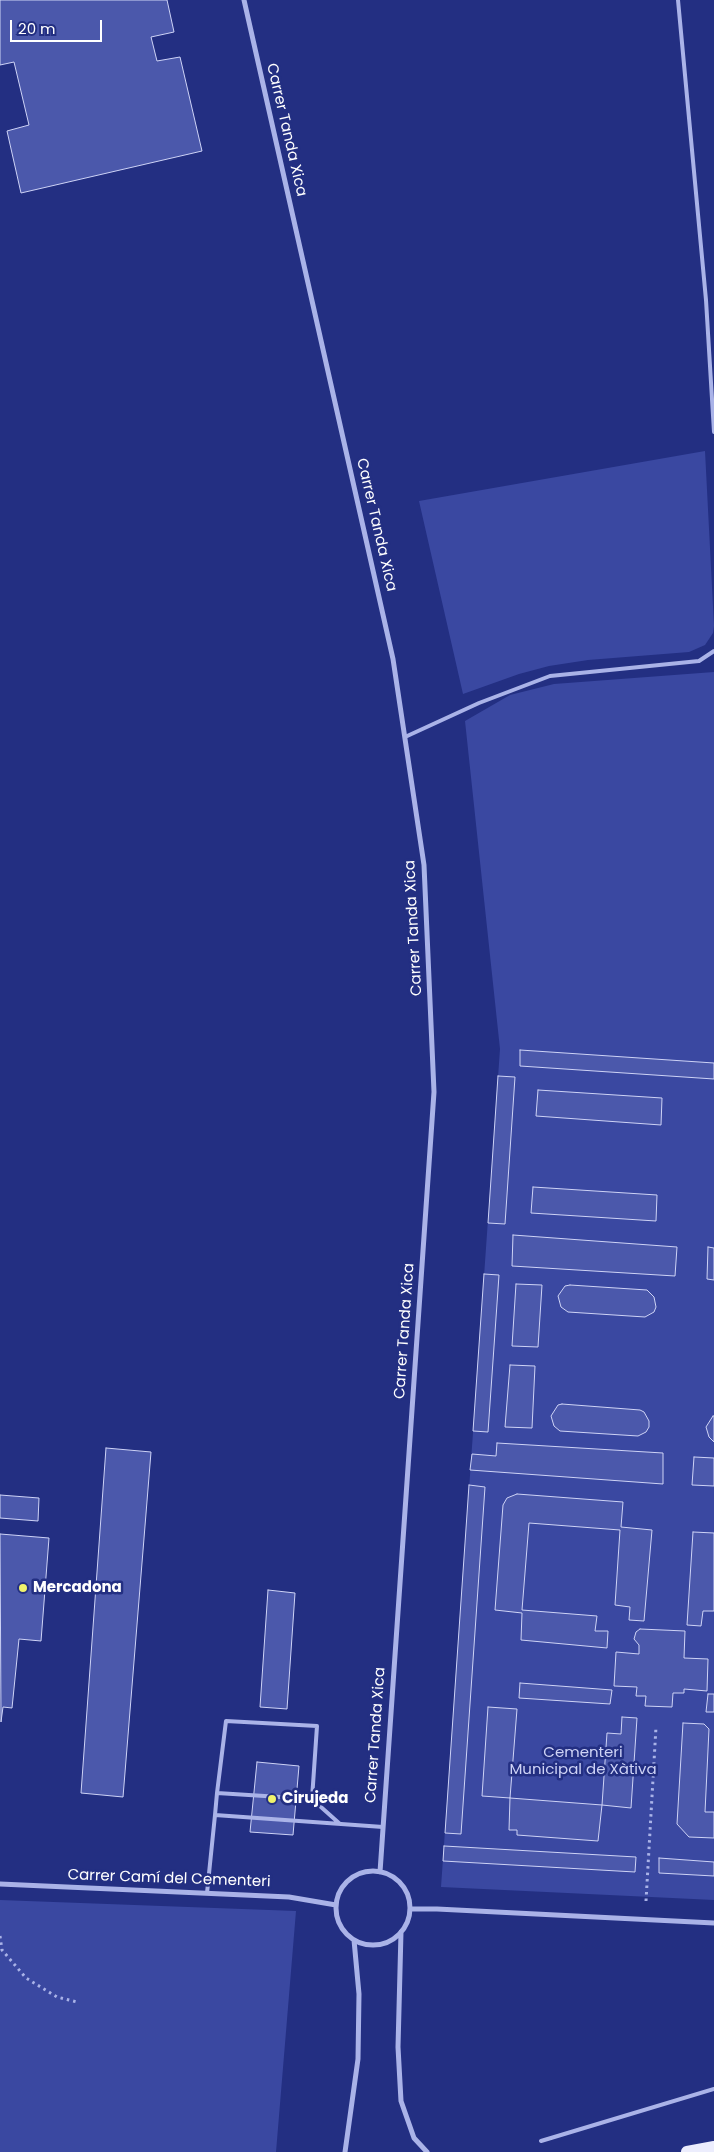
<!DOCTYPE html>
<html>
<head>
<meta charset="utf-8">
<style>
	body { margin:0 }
	#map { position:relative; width:714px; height:2152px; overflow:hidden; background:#232f82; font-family:Poppins,sans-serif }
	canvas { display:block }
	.scale { position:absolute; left:10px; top:20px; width:92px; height:22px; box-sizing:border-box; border:2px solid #fff; border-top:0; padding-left:6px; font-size:15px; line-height:18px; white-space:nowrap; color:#fff; -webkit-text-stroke:4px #232f82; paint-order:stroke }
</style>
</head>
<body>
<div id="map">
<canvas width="714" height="2152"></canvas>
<div class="scale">20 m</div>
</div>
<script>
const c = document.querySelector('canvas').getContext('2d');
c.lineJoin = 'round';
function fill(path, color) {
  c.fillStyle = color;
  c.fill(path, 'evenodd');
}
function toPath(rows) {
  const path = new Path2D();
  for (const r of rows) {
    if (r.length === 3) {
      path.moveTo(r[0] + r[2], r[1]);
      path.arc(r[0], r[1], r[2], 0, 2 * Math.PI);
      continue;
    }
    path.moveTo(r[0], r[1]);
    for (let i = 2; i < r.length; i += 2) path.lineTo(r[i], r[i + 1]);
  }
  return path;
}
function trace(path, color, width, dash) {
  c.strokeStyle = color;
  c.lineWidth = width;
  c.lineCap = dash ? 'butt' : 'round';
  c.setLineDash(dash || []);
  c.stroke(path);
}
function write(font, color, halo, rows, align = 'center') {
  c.font = font + ' Poppins,sans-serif';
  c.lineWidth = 5;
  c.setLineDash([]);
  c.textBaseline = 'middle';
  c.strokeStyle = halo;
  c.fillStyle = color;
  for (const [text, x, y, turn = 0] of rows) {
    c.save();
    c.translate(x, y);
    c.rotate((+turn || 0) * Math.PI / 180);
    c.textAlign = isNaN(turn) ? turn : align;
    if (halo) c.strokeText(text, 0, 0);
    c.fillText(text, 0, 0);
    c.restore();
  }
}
fill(toPath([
	[705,451,714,626,713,633,705,645,689,652,588,660,549,666,519,674,463,694,419,501],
	[714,672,714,1900,441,1887,500,1049,465,721,510,695,554,684],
	[0,1900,296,1911,276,2152,0,2152]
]), '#3a48a1');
const building = toPath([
	[0,0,167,0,174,32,151,37,157,61,180,57,202,151,21,193,7,131,29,125,14,62,0,65,0,0],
	[520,1050,714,1063,714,1079,520,1066,520,1050],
	[498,1076,515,1077,505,1224,488,1223,498,1076],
	[538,1090,662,1098,661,1125,536,1116,538,1090],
	[533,1187,657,1195,656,1221,531,1213,533,1187],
	[513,1235,677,1247,675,1276,512,1266,513,1235],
	[708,1247,714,1248,714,1280,707,1279,708,1247],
	[484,1274,499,1275,488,1432,473,1431,484,1274],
	[516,1284,542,1285,538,1347,512,1346,516,1284],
	[570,1285,647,1290,654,1297,656,1307,654,1312,645,1317,568,1312,561,1307,558,1296,565,1286,570,1285],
	[510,1365,535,1366,532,1428,505,1427,510,1365],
	[562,1404,640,1410,644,1412,649,1421,649,1427,646,1432,638,1436,560,1431,554,1426,551,1416,558,1405,562,1404],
	[713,1416,714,1416,714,1442,709,1437,706,1427,713,1416],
	[497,1443,663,1453,663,1484,470,1470,472,1454,496,1456,497,1443],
	[106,1448,151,1452,123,1797,81,1793,106,1448],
	[694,1457,714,1458,714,1486,692,1485,694,1457],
	[469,1485,485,1487,461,1834,445,1833,469,1485],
	[517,1494,623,1502,621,1527,652,1530,644,1621,629,1620,630,1607,615,1605,620,1530,529,1523,522,1610,597,1616,595,1631,608,1631,607,1648,521,1640,522,1613,495,1610,503,1505,507,1498,517,1494],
	[0,1495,39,1498,38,1521,0,1518,0,1495],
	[693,1532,714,1533,714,1611,703,1611,701,1626,687,1625,693,1532],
	[0,1534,49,1538,41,1641,19,1639,12,1708,3,1707,1,1722,0,1534],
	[268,1590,295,1593,287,1709,260,1707,268,1590],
	[640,1629,685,1631,684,1658,708,1659,707,1691,684,1689,684,1693,673,1693,672,1707,645,1706,646,1696,636,1696,637,1687,614,1686,616,1652,639,1654,639,1645,634,1639,636,1632,640,1629],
	[520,1683,612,1690,610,1704,519,1698,520,1683],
	[708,1694,714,1694,714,1712,706,1712,708,1694],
	[488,1707,517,1709,510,1798,482,1796,488,1707],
	[622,1717,637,1718,631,1808,602,1805,607,1733,621,1734,622,1717],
	[683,1723,704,1724,709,1729,705,1812,714,1812,714,1838,689,1837,677,1824,683,1723],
	[257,1762,299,1766,293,1835,250,1832,257,1762],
	[510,1798,602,1805,598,1841,517,1835,517,1830,509,1830,510,1798],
	[444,1846,636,1857,635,1872,443,1861,444,1846],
	[659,1858,714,1862,714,1876,659,1873,659,1858]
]);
fill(building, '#4b58ab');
trace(building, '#ced3f6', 1);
trace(toPath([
	[646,1901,656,1727],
	[0,1936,2,1950,26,1978,57,1997,77,2002]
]), '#aab3e8', 3, [2.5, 4]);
trace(toPath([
	[678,0,706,300,714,432],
	[405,737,479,703,550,676,699,661,714,651],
	[217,1793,226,1721,317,1726,312,1799],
	[215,1815,217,1793,312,1799,340,1824],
	[207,1893,215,1815,383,1827],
	[541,2141,714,2089]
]), '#aab3e8', 4);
trace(toPath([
	[244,0,393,659,424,865,434,1092,380,1872],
	[373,1908,37],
	[0,1884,289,1897,336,1905],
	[410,1909,437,1909,714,1923],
	[401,1932,398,2047,401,2101,414,2138,427,2152],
	[345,2152,358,2059,359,1994,354,1940]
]), '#aab3e8', 5);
trace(toPath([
	[687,2152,714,2147]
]), '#ecedfd', 12);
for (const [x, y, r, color] of [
	[23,1588,5,"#f0f36c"],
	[272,1799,5,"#f0f36c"]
]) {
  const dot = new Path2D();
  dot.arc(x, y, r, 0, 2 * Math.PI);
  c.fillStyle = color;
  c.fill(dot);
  trace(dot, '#232f82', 2);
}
write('15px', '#fff', '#232f82', [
	["Carrer Tanda Xica",286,130,77],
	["Carrer Tanda Xica",376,525,77],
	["Carrer Tanda Xica",414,928,-93],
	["Carrer Tanda Xica",405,1331,-86],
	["Carrer Tanda Xica",376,1735,-86],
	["Carrer Camí del Cementeri",169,1879,2]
]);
write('bold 15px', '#fff', '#232f82', [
	["Mercadona",33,1588],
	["Cirujeda",282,1799]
], 'left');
write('15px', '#ced3f6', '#232f82', [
	["Cementeri",583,1753],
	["Municipal de Xàtiva",583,1770]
]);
</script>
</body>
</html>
